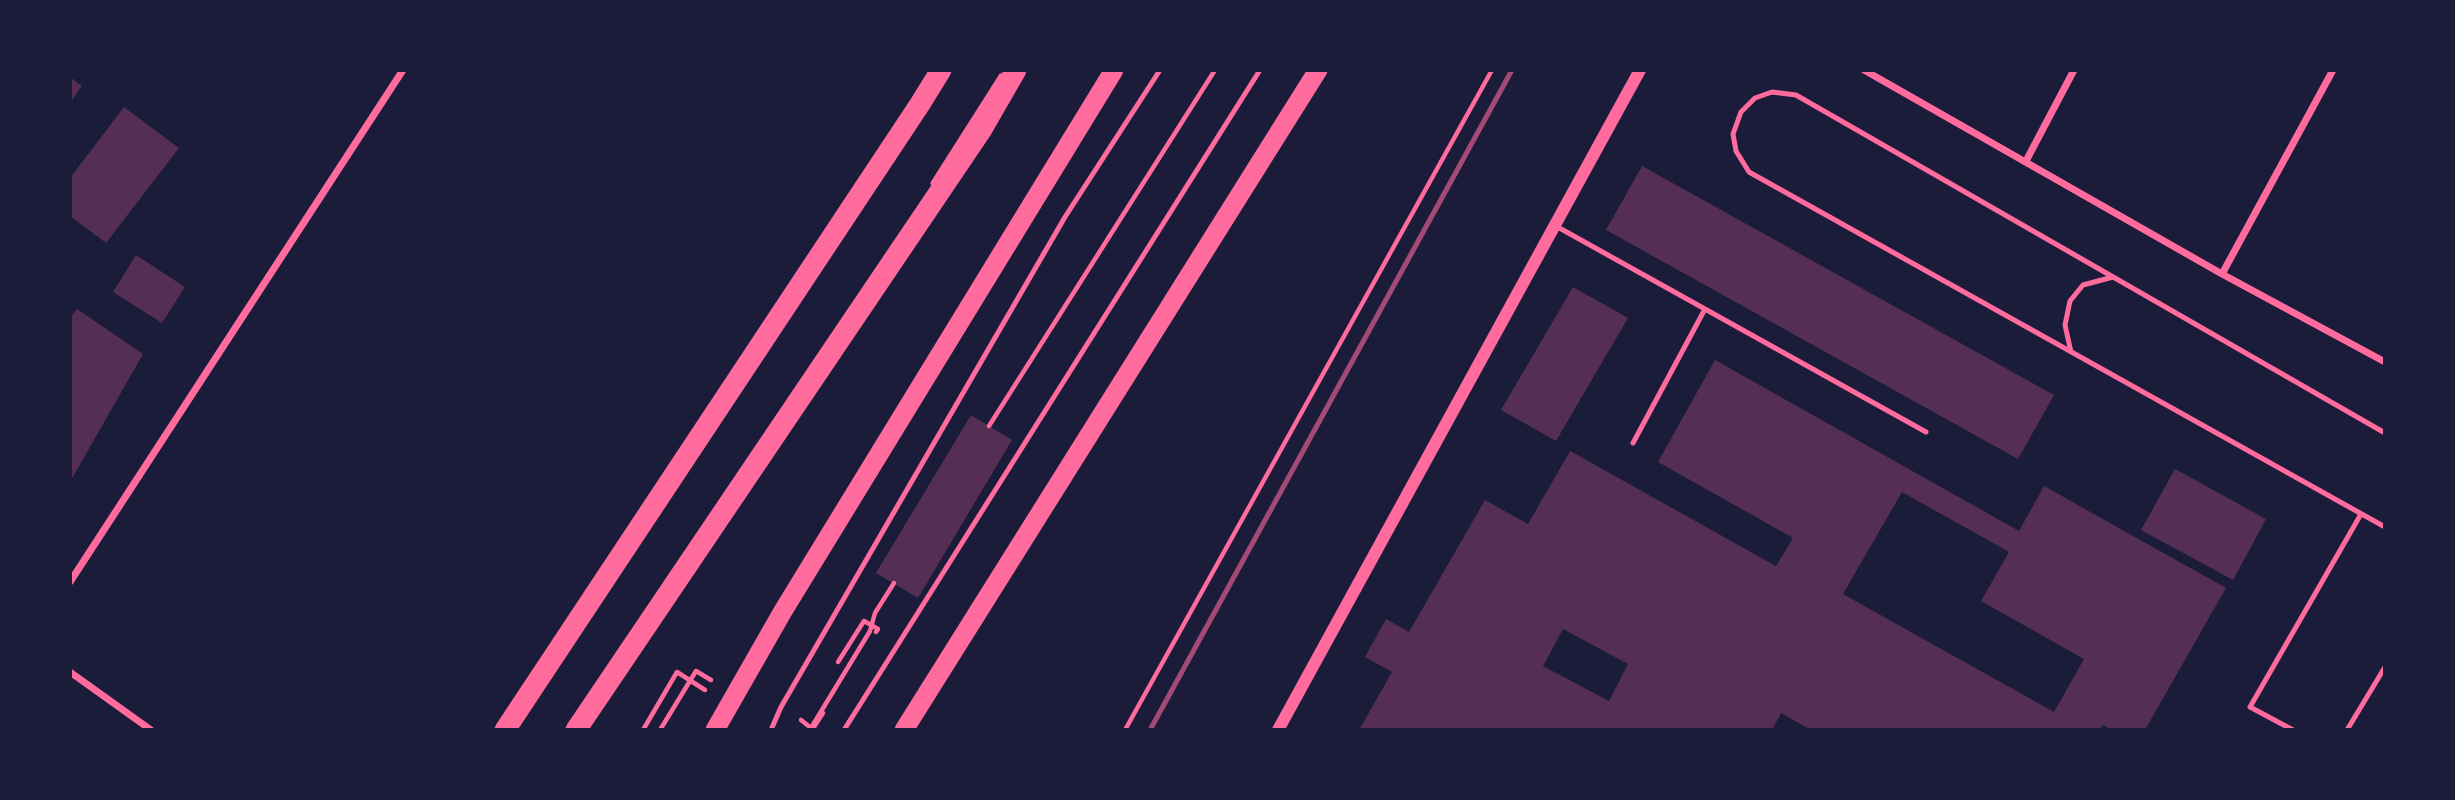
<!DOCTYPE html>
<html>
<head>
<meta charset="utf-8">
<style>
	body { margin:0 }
	#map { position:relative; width:2455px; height:800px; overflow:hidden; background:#1b1b3a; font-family:Roboto,sans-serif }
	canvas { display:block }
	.frame { position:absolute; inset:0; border:72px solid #1b1b3a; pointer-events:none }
</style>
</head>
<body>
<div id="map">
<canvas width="2455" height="800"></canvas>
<div class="frame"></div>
</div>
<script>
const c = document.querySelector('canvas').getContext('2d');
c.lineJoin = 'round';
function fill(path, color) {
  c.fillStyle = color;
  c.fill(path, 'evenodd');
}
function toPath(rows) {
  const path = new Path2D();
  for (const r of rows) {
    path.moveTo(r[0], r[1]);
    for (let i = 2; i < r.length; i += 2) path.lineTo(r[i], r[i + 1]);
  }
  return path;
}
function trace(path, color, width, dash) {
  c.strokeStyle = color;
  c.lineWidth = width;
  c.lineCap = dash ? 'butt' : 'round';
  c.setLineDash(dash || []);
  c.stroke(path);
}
fill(toPath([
	[70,77,82,86,70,103],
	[124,107,179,148,106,243,70,216,70,178],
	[1642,166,2054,395,2018,459,1606,230],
	[136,255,185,287,162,323,113,292],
	[1573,287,1628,318,1556,441,1501,410],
	[77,309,143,354,70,482,70,318],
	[1715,360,2019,531,2044,486,2226,588,2145,730,2112,730,2103,725,2100,730,1811,730,1781,713,1772,730,1359,730,1392,672,1365,657,1386,619,1409,632,1485,500,1528,524,1570,451,1776,566,1793,538,1658,462],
	[1902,492,2009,552,1981,601,2084,659,2054,712,1843,594],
	[1563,629,1628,664,1609,701,1543,666],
	[971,415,1012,440,918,598,876,573],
	[2175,469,2266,519,2233,580,2141,530]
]), '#542f53');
trace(toPath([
	[989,426,1215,70],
	[838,662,864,621,878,629,876,632],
	[801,720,811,728,870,631,875,613,894,583],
	[643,730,677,672,705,690],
	[660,730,696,671,711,680],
	[812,730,823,713],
	[1125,730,1492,70]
]), '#ff6b9d', 4.5);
trace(toPath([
	[933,183,1001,76],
	[1554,225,1926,432],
	[2071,352,2065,325,2070,301,2083,285,2113,277],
	[2385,433,1796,95,1772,92,1755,98,1741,112,1733,134,1736,151,1749,172,2385,527],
	[1633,443,1705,309],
	[771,730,781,707,1065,217,1160,70],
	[844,730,1260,70],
	[2293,730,2250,707,2361,514],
	[2347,730,2385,667]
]), '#ff6b9d', 5);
trace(toPath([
	[1864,70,2222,274,2385,362],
	[2026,161,2074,70],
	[2222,274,2333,70],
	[70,582,403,70],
	[70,672,151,730]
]), '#ff6b9d', 7);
trace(toPath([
	[1278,730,1640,70]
]), '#ff6b9d', 12);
trace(toPath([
	[715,730,783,611,1114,70],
	[904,730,1318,70]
]), '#ff6b9d', 19);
trace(toPath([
	[505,730,920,104,941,70],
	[576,730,982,129,1016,70]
]), '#ff6b9d', 21);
trace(toPath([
	[1150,730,1512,70]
]), '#a44b75', 5);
</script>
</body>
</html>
